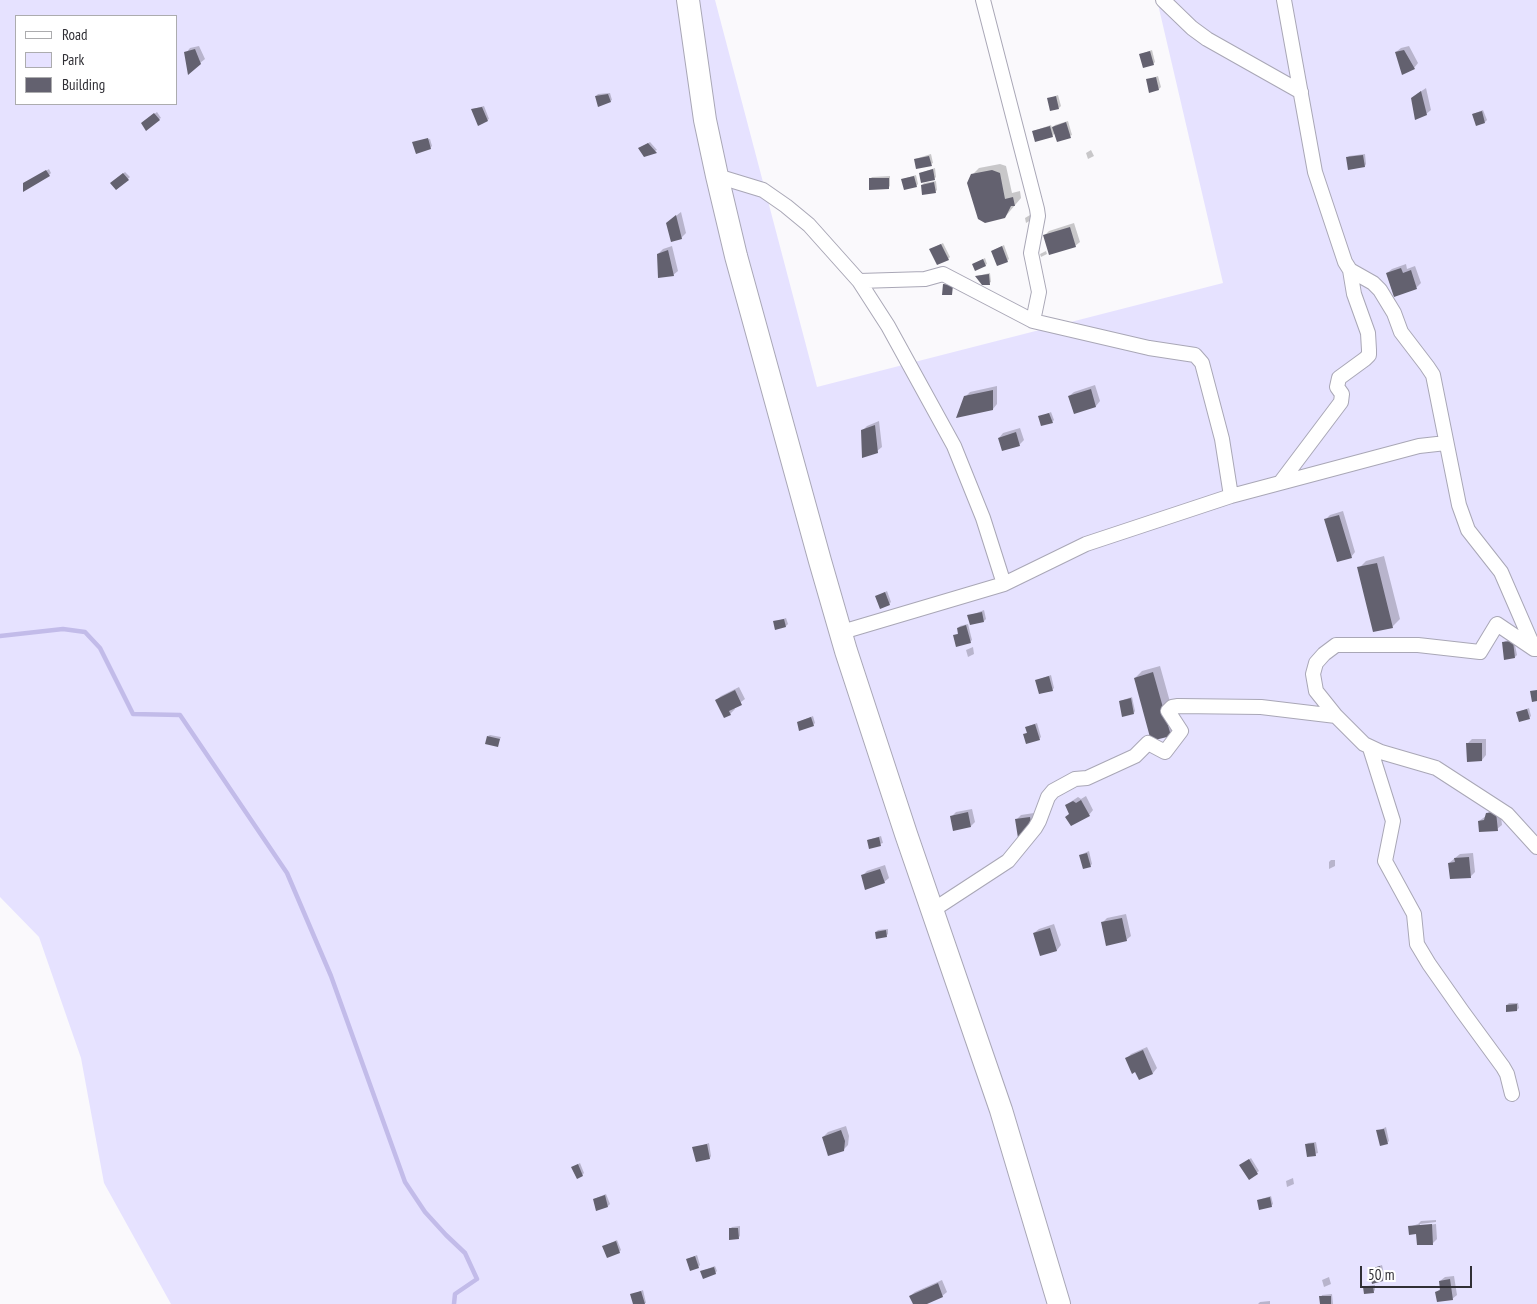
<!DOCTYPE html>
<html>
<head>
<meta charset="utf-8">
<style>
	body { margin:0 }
	#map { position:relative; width:1537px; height:1304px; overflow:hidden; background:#faf9fc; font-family:"PT Sans Narrow",sans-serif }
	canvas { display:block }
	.legend { position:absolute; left:15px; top:15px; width:162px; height:90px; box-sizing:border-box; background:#fff; border:1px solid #acacae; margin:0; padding:6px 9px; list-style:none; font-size:15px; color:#302f35 }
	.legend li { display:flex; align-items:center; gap:10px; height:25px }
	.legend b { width:25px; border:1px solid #acacae }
	.scale { position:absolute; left:1360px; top:1266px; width:112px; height:22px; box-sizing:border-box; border:2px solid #302f35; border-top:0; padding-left:6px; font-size:15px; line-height:18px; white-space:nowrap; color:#302f35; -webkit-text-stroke:4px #fff; paint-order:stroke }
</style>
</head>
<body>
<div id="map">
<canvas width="1537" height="1304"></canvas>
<ul class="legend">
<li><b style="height:6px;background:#fff"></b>Road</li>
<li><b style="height:14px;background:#e6e2ff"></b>Park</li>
<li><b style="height:14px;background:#63616f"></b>Building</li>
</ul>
<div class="scale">50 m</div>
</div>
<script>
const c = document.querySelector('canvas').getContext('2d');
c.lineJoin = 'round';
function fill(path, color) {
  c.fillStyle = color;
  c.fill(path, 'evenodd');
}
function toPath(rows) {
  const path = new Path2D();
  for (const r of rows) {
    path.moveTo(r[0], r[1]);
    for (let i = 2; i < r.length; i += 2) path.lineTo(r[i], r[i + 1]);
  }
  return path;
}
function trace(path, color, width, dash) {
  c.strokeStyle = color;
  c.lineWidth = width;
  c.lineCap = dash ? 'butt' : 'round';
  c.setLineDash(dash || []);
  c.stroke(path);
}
fill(toPath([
	[0,0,715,0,817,387,1223,283,1157,0,1537,0,1537,1304,171,1304,104,1183,81,1058,39,937,0,897],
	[16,16,176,16,176,104,16,104]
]), '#e6e2ff');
fill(toPath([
	[199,46,205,59,200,63,186,53,190,48],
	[1409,46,1418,63,1414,68,1396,52,1401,48],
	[1152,50,1155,62,1153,64,1141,54],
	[1158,76,1161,87,1159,89,1147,80],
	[1426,88,1431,110,1426,114,1417,94],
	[610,93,612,100,610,101,596,96,598,94],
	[1058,95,1061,106,1059,108,1048,99],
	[484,106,489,119,487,120,473,109],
	[1483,110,1487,120,1485,122,1473,114],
	[157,112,161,118,159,119,144,122],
	[1068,121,1072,135,1058,141,1055,133,1052,136,1033,131,1051,125,1052,128,1055,125],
	[430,139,432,146,430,148,414,143],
	[650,142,657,150,644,156,642,147],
	[1091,150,1094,156,1088,159,1086,153],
	[931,154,933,163,931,164,915,159],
	[1365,154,1366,164,1365,166,1347,158,1349,156],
	[1000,164,1006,166,1012,193,1020,191,1021,198,1005,217,972,175,979,168],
	[935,168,936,177,935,178,920,173],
	[49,169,51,173,49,175,27,182],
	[125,172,130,177,117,189,112,183],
	[916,175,918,184,916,186,903,179],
	[890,176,890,186,888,188,870,179,872,177],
	[936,181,937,190,935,192,922,185,924,183],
	[681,212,686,233,681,238,672,219],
	[1030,215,1031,220,1026,223,1025,218],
	[1074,223,1080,242,1075,246,1045,235,1049,231],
	[943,243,950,257,948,259,933,248],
	[1004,245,1009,259,1007,261,992,251],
	[672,246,678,271,673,275,658,254,663,249],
	[1046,251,1047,254,1041,257,1040,254],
	[985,258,987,264,985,265,974,264],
	[1406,264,1407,269,1415,266,1421,283,1417,287,1395,295,1387,273,1392,269],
	[990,273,991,282,989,283,977,276],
	[1095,385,1100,401,1096,406,1074,412,1069,396,1074,392],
	[997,386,997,404,993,409,965,397,970,392],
	[1051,412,1054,420,1052,422,1040,417],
	[879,421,882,447,877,451,862,431,867,426],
	[1020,428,1024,440,1019,445,999,438,1003,433],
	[1343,511,1355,552,1351,557,1326,519,1330,515],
	[1384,556,1400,619,1392,627,1359,568,1366,561],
	[887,591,891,602,889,604,876,597],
	[984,610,986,619,984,621,969,616],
	[786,618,788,624,786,626,775,622],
	[968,624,972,640,970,642,955,635,959,633,958,628,960,626],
	[1514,640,1517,655,1515,657,1503,643,1505,641],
	[973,647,974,654,968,657,966,650],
	[1160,666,1177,727,1170,734,1135,678,1142,671],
	[1051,675,1054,688,1052,690,1037,680],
	[739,687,745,699,734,707,735,709,730,714,716,700,721,696],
	[1132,697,1135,711,1134,713,1120,701],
	[1529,708,1531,716,1529,718,1518,712],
	[813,716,815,723,813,725,798,722],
	[1037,723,1041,737,1039,739,1025,734,1028,732,1027,727,1029,726],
	[490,735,501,737,497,745,488,736],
	[1472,739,1486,739,1486,755,1482,760,1467,744],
	[1086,796,1093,810,1089,815,1070,813,1066,805,1078,797,1081,799],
	[1500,808,1502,825,1497,829,1479,821,1486,816,1491,809],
	[972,809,975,822,971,826,951,817,956,812],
	[1034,813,1037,829,1016,820,1021,815],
	[881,836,883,843,870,847,868,840],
	[1089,851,1092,864,1090,866,1080,855],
	[1473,853,1475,872,1470,877,1449,863,1460,854],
	[1331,860,1335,860,1335,866,1329,869,1329,862],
	[885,865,889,878,884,882,862,876,867,871],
	[1126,914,1131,936,1126,940,1102,923,1107,918],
	[1054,924,1061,945,1057,950,1041,955,1034,933,1039,929],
	[888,929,888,934,886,936,876,932,878,930],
	[1509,1003,1518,1003,1519,1008,1517,1010,1507,1005],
	[1147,1047,1157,1068,1153,1073,1126,1059,1131,1054],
	[846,1126,849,1136,848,1145,843,1150,823,1137,828,1132],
	[1386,1127,1389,1141,1387,1143,1378,1131],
	[1316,1142,1318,1153,1308,1156,1306,1145,1308,1143],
	[709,1143,711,1156,710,1158,694,1148],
	[1251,1158,1259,1171,1249,1178,1243,1164],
	[580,1163,584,1173,582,1175,573,1167],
	[1293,1178,1294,1184,1287,1187,1286,1181],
	[606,1194,610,1204,608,1206,594,1199],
	[1271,1196,1273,1204,1271,1206,1258,1200],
	[1436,1220,1436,1222,1420,1224,1420,1226,1436,1224,1437,1239,1433,1243,1409,1227,1418,1224,1421,1221],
	[740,1226,740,1236,738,1238,730,1229,732,1227],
	[617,1240,621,1250,619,1252,604,1246],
	[697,1255,700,1265,698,1267,688,1259],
	[1382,1265,1385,1278,1383,1280,1371,1269],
	[715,1266,717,1271,715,1273,702,1271],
	[1454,1276,1457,1295,1452,1299,1437,1292,1441,1288,1440,1281,1445,1277],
	[1329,1277,1331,1284,1324,1287,1322,1280],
	[942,1280,947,1292,942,1296,924,1304,914,1304,910,1296,915,1292],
	[1375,1285,1375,1290,1373,1292,1364,1287,1367,1286],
	[643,1290,646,1303,634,1304,632,1295],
	[1332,1294,1333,1304,1321,1304,1321,1297,1322,1295],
	[1270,1301,1270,1304,1258,1304,1260,1302]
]), '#0003');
trace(toPath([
	[0,636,63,629,85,632,100,648,133,714,180,715,287,873,331,976,405,1182,425,1212,446,1235,465,1253,477,1279,455,1294,454,1304]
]), '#c2bbe9', 4.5);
fill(toPath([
	[195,49,201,64,188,75,184,52],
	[1404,50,1415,69,1402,75,1395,52],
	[1150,51,1154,65,1143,68,1139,54],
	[1156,77,1159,90,1149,93,1146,79],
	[1421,91,1427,115,1415,120,1411,98],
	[608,94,611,102,598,107,595,96],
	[1056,96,1059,109,1050,111,1047,98],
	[482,107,488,121,478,126,471,109],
	[1482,111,1485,123,1476,126,1472,114],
	[154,113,160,120,146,131,141,123],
	[1066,122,1071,138,1057,142,1052,127],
	[1050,126,1053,137,1035,142,1032,131],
	[428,138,431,149,416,154,412,142],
	[648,143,657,153,644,157,638,148],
	[1363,155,1365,167,1348,170,1346,157],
	[929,156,932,166,916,169,914,159],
	[933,169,935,180,921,183,919,173],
	[46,170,50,176,23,192,23,183],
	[992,170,1000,173,1005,199,1013,197,1015,206,1011,206,1005,218,985,223,978,219,967,183,971,174],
	[123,173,129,180,116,190,110,183],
	[914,176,917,187,904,190,901,179],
	[869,178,889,178,889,189,869,190],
	[934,182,936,193,922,195,921,185],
	[676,215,682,239,671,242,666,223],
	[1070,227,1076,247,1049,255,1043,235],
	[941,244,949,260,937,265,929,249],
	[1002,246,1008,262,997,266,991,251],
	[668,250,674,276,658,278,657,254],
	[983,259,986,266,975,271,972,264],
	[1401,268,1403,273,1411,270,1417,289,1394,297,1386,273],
	[989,274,990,285,982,285,975,276],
	[943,284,953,285,952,295,942,295],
	[1091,389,1096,407,1074,414,1068,396],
	[993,390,993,410,956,418,964,396],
	[1049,413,1053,423,1041,426,1038,416],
	[875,425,878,453,862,458,861,430],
	[1016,432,1020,446,1002,451,998,438],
	[1339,515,1352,558,1337,562,1324,519],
	[1377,563,1393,628,1373,632,1357,567],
	[885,592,890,605,880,609,875,596],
	[982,612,984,622,970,625,967,615],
	[784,619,786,627,775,630,773,621],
	[966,625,971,643,956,647,953,635,958,634,957,628],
	[1513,641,1515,658,1504,660,1502,642],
	[1153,672,1171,736,1151,741,1134,678],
	[1049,676,1053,691,1039,694,1035,680],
	[735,690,742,705,729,711,731,715,724,718,715,700],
	[1537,690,1537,701,1532,702,1530,691],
	[1131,698,1134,714,1122,717,1119,701],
	[1527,709,1530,719,1519,722,1516,712],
	[811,717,814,726,799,731,797,722],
	[1035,724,1040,740,1026,744,1023,734,1027,733,1025,727],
	[487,736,500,739,498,747,485,744],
	[1466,743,1482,743,1482,761,1467,762],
	[1081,800,1090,816,1071,826,1065,817,1069,814,1065,805,1073,801,1076,803],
	[968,812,971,827,953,831,950,816],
	[1496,812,1498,831,1479,832,1478,821,1484,820,1486,813],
	[1030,817,1033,835,1018,838,1015,819],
	[879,837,881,846,869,849,867,840],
	[1087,853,1091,867,1083,869,1079,855],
	[1469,857,1471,878,1450,879,1448,863,1455,862,1454,858],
	[880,869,885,883,865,890,861,875],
	[1122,918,1127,941,1106,946,1101,922],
	[1050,928,1057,951,1040,956,1033,933],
	[886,930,887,937,876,939,875,932],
	[1517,1004,1517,1011,1506,1012,1506,1005],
	[1143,1050,1153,1074,1139,1080,1135,1072,1132,1074,1125,1058],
	[1384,1129,1388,1144,1380,1146,1376,1130],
	[841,1130,845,1141,844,1151,828,1156,822,1137],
	[1314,1143,1316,1156,1307,1157,1305,1144],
	[707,1144,710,1159,696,1162,692,1147],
	[1249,1159,1258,1174,1249,1180,1239,1165],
	[578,1164,583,1176,577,1179,571,1167],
	[605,1195,608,1207,596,1211,593,1199],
	[1270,1197,1272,1207,1259,1210,1257,1200],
	[1432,1224,1433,1245,1417,1245,1416,1234,1409,1235,1408,1226],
	[729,1228,738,1228,739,1239,729,1240],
	[616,1241,620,1253,607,1258,602,1246],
	[695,1256,699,1268,690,1271,686,1259],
	[1380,1266,1383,1281,1372,1284,1369,1269],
	[714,1267,716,1274,703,1279,700,1271],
	[1450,1279,1453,1300,1437,1302,1435,1292,1440,1290,1439,1281],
	[938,1283,943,1297,927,1304,913,1304,909,1296],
	[1373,1286,1374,1293,1364,1294,1363,1287],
	[641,1291,645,1304,633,1304,630,1294],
	[1319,1296,1331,1296,1331,1304,1320,1304]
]), '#63616f');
const minor = toPath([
	[983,0,1037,209,1038,216,1031,253,1039,292,1033,321],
	[1163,0,1192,28,1207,39,1301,92],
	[717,176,763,190,786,206,809,225,859,281,888,326,954,446,983,518,1004,584],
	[1350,270,1373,283,1380,290,1394,313,1401,332,1427,366,1433,375,1459,505,1468,530,1501,572,1534,648],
	[859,281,925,279,943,274,1033,321,1149,348,1195,355,1202,363,1222,439,1231,496],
	[1280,483,1341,402,1342,394,1337,387,1339,378,1365,359,1369,355,1369,350,1368,333,1354,294,1350,270,1345,262,1315,172,1284,0],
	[842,632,1004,584,1086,544,1231,496,1419,446,1446,443],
	[1537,649,1534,649,1497,624,1480,652,1418,645,1336,645,1324,654,1316,663,1313,674,1316,691,1336,716,1364,744,1381,752,1436,768,1507,814,1537,847],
	[1370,748,1393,821,1385,861,1414,914,1417,944,1429,964,1462,1011,1503,1067,1507,1074,1512,1094],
	[933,910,1008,861,1035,828,1039,821,1048,797,1053,791,1075,779,1087,778,1135,756,1148,743,1165,752,1181,731,1168,711,1172,707,1178,706,1261,707,1336,716]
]);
const primary = toPath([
	[688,0,705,120,717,176,736,256,820,561,846,651,906,834,1001,1110,1059,1304]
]);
trace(minor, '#a9a7b6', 16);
trace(primary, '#a9a7b6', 24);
trace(minor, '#fff', 14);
trace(primary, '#fff', 22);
</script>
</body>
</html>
